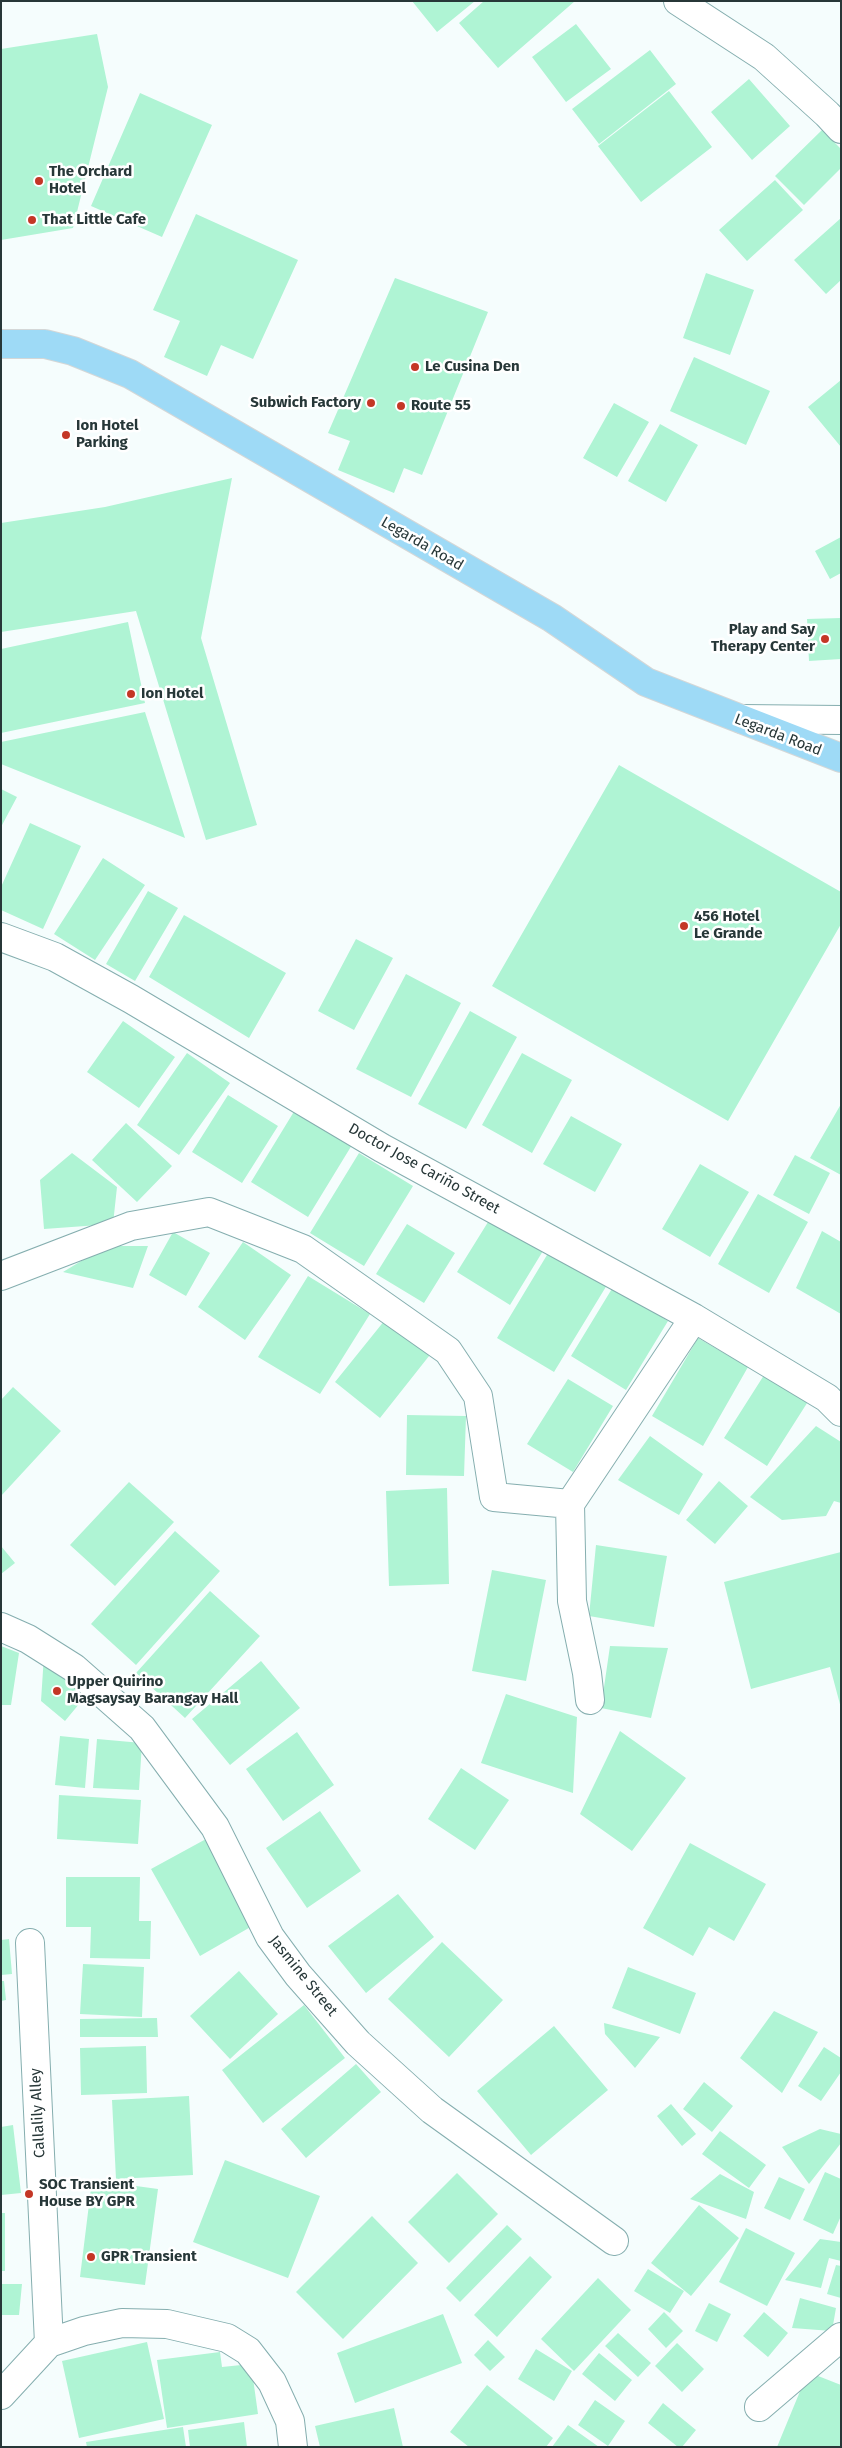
<!DOCTYPE html>
<html>
<head>
<meta charset="utf-8">
<style>
	body { margin:0 }
	#map { position:relative; width:842px; height:2448px; overflow:hidden; background:#f5fdfd; font-family:"Fira Sans",sans-serif }
	canvas { display:block }
	.frame { position:absolute; inset:0; border:2px solid #273738; pointer-events:none }
</style>
</head>
<body>
<div id="map">
<canvas width="842" height="2448"></canvas>
<div class="frame"></div>
</div>
<script>
const c = document.querySelector('canvas').getContext('2d');
c.lineJoin = 'round';
function fill(path, color) {
  c.fillStyle = color;
  c.fill(path, 'evenodd');
}
function toPath(rows) {
  const path = new Path2D();
  for (const r of rows) {
    path.moveTo(r[0], r[1]);
    for (let i = 2; i < r.length; i += 2) path.lineTo(r[i], r[i + 1]);
  }
  return path;
}
function trace(path, color, width, dash) {
  c.strokeStyle = color;
  c.lineWidth = width;
  c.lineCap = dash ? 'butt' : 'round';
  c.setLineDash(dash || []);
  c.stroke(path);
}
function write(font, color, halo, rows, align = 'center') {
  c.font = font + ' "Fira Sans",sans-serif';
  c.lineWidth = 5;
  c.setLineDash([]);
  c.textBaseline = 'middle';
  c.strokeStyle = halo;
  c.fillStyle = color;
  for (const [text, x, y, turn = 0] of rows) {
    c.save();
    c.translate(x, y);
    c.rotate((+turn || 0) * Math.PI / 180);
    c.textAlign = isNaN(turn) ? turn : align;
    if (halo) c.strokeText(text, 0, 0);
    c.fillText(text, 0, 0);
    c.restore();
  }
}
fill(toPath([
	[412,1,475,1,437,32],
	[484,1,575,1,498,68,459,23],
	[576,24,611,69,566,102,532,57],
	[97,34,108,87,73,228,1,240,1,49],
	[650,50,676,84,599,144,572,109],
	[749,79,790,126,752,160,711,112],
	[669,91,712,147,641,202,598,146],
	[140,93,212,125,162,237,91,206],
	[822,130,841,149,841,168,804,205,775,176],
	[775,180,803,210,747,261,719,230],
	[196,214,298,260,253,359,221,345,207,376,164,357,180,321,153,310],
	[841,218,841,280,826,294,794,260],
	[706,273,754,290,730,355,683,338],
	[395,278,488,312,422,475,404,468,394,493,338,470,350,441,328,433],
	[694,357,770,391,746,445,670,411],
	[841,380,841,447,808,407],
	[614,403,649,422,617,477,583,458],
	[660,424,698,445,666,502,628,481],
	[232,478,201,638,257,825,206,840,136,611,1,632,1,523,105,507],
	[841,537,841,573,830,579,815,551],
	[841,618,841,659,809,661,807,619],
	[128,622,145,703,1,733,1,649],
	[145,712,185,838,1,764,1,742],
	[619,765,841,892,841,924,728,1121,492,986],
	[1,789,17,797,1,827],
	[30,823,81,846,43,929,1,910,1,887],
	[103,858,145,885,95,960,54,934],
	[148,891,178,908,135,981,106,964],
	[184,915,286,973,249,1038,149,977],
	[356,939,393,958,354,1030,318,1011],
	[406,974,461,1003,411,1097,356,1069],
	[470,1011,517,1037,466,1129,418,1104],
	[123,1021,175,1057,139,1108,87,1072],
	[187,1053,230,1083,179,1155,137,1125],
	[522,1053,572,1080,532,1153,482,1125],
	[228,1095,278,1126,242,1183,192,1152],
	[841,1104,841,1175,810,1158],
	[298,1105,355,1140,308,1217,251,1182],
	[571,1116,622,1144,595,1192,543,1164],
	[126,1123,172,1166,137,1202,92,1160],
	[72,1153,117,1187,113,1224,44,1229,40,1180],
	[359,1153,413,1186,364,1266,310,1233],
	[795,1155,830,1173,809,1214,773,1195],
	[700,1164,749,1192,710,1257,662,1229],
	[758,1194,808,1222,769,1293,718,1264],
	[493,1214,546,1246,510,1305,457,1272],
	[407,1224,455,1253,424,1303,376,1274],
	[822,1231,841,1242,841,1314,796,1288],
	[173,1232,210,1253,186,1296,149,1275],
	[243,1242,291,1275,245,1340,198,1307],
	[106,1246,148,1246,133,1288,63,1272],
	[550,1250,607,1285,554,1372,497,1338],
	[308,1276,370,1314,320,1394,258,1357],
	[613,1287,668,1321,626,1390,571,1356],
	[389,1315,433,1351,380,1418,335,1382],
	[698,1338,748,1367,703,1446,652,1416],
	[766,1372,809,1400,767,1466,724,1438],
	[568,1379,613,1406,573,1472,527,1444],
	[13,1387,61,1431,1,1496,1,1400],
	[407,1415,466,1416,464,1476,406,1475],
	[816,1426,841,1442,841,1503,834,1501,826,1516,782,1520,750,1497],
	[650,1436,703,1474,679,1515,618,1480],
	[719,1481,748,1506,715,1544,686,1520],
	[129,1482,174,1522,115,1586,70,1545],
	[447,1488,449,1584,389,1586,386,1491],
	[175,1531,220,1571,136,1665,91,1624],
	[596,1545,667,1556,654,1627,589,1616],
	[1,1546,15,1563,1,1574],
	[841,1552,841,1708,830,1667,751,1689,724,1582],
	[492,1570,546,1580,526,1681,472,1671],
	[210,1591,260,1636,185,1718,136,1673],
	[1,1646,19,1653,11,1705,1,1705],
	[610,1646,668,1648,651,1718,601,1708],
	[44,1655,89,1692,65,1721,41,1701],
	[261,1661,300,1708,230,1765,192,1719],
	[506,1694,577,1717,573,1793,481,1763],
	[620,1731,686,1778,632,1851,580,1814],
	[297,1732,334,1785,283,1821,246,1769],
	[60,1736,89,1739,85,1788,55,1785],
	[97,1739,142,1743,139,1790,93,1788],
	[461,1768,509,1800,475,1850,428,1819],
	[59,1795,141,1800,138,1844,57,1839],
	[320,1811,361,1871,307,1908,266,1848],
	[206,1839,254,1925,200,1956,151,1869],
	[690,1843,766,1884,734,1941,709,1927,693,1956,643,1928],
	[66,1877,140,1877,139,1921,151,1921,150,1959,90,1958,91,1927,66,1927],
	[398,1894,434,1937,366,1993,328,1946],
	[9,1939,12,1974,1,1975,1,1940],
	[442,1942,503,2000,449,2057,388,1999],
	[83,1964,144,1967,142,2017,80,2014],
	[628,1967,696,1993,680,2034,612,2008],
	[239,1971,278,2014,230,2059,190,2016],
	[1,1981,4,1981,6,2000,1,2001],
	[304,2005,345,2058,263,2123,222,2070],
	[774,2011,818,2032,782,2093,740,2058],
	[157,2018,158,2037,80,2037,80,2019],
	[604,2023,660,2037,635,2068,605,2034],
	[554,2026,608,2090,531,2155,477,2091],
	[146,2046,147,2093,81,2095,80,2048],
	[824,2047,841,2058,841,2072,821,2101,798,2086],
	[356,2064,381,2092,306,2158,281,2129],
	[704,2082,733,2106,712,2132,683,2109],
	[189,2096,193,2175,116,2179,112,2100],
	[671,2104,696,2134,682,2146,657,2116],
	[13,2125,21,2193,1,2195,1,2127],
	[820,2129,841,2134,841,2143,809,2184,782,2147],
	[720,2131,766,2165,749,2188,702,2154],
	[225,2160,320,2196,288,2278,193,2242],
	[825,2172,841,2179,841,2216,833,2234,803,2220],
	[457,2173,498,2214,449,2263,408,2222],
	[720,2174,754,2192,746,2219,690,2199],
	[779,2177,805,2189,790,2220,764,2208],
	[92,2180,158,2189,145,2285,80,2277],
	[699,2205,739,2238,691,2296,651,2263],
	[1,2213,5,2213,5,2271,1,2271],
	[372,2216,418,2263,343,2339,296,2292],
	[507,2225,522,2239,460,2302,446,2288],
	[746,2228,795,2253,767,2306,719,2282],
	[820,2239,841,2242,841,2261,829,2258,821,2288,785,2280],
	[530,2256,552,2277,497,2337,474,2315],
	[836,2265,841,2266,841,2298,827,2294],
	[648,2269,684,2291,670,2313,634,2291],
	[598,2278,631,2310,574,2371,541,2339],
	[1,2284,22,2284,19,2315,1,2315],
	[800,2298,836,2308,832,2331,792,2328],
	[709,2303,731,2314,717,2342,695,2331],
	[664,2312,683,2331,666,2348,648,2329],
	[764,2312,788,2333,768,2357,743,2336],
	[443,2314,462,2363,355,2403,337,2353],
	[618,2333,651,2363,638,2377,605,2346],
	[488,2340,505,2357,490,2371,474,2355],
	[147,2342,164,2419,79,2438,62,2361],
	[677,2343,704,2369,682,2392,655,2366],
	[536,2349,572,2371,554,2401,518,2379],
	[220,2352,222,2367,251,2364,258,2414,167,2428,157,2360],
	[599,2353,632,2380,615,2401,582,2374],
	[808,2372,841,2385,841,2447,777,2447],
	[487,2385,553,2438,546,2447,469,2447,450,2432],
	[595,2400,625,2421,608,2446,578,2425],
	[663,2403,696,2430,682,2447,678,2447,648,2423],
	[394,2408,403,2447,320,2447,315,2426],
	[244,2422,247,2447,190,2447,188,2430],
	[568,2425,599,2447,552,2447],
	[183,2427,186,2447,87,2447,86,2442]
]), '#aff4d4');
const minor = toPath([
	[678,1,764,57,827,114,841,129],
	[742,719,841,720],
	[1,937,55,957,131,999,382,1148,694,1318,827,1398,841,1412],
	[1,1276,131,1226,209,1212,303,1249,448,1351,478,1396,494,1497,570,1504],
	[1,1627,28,1639,74,1668,142,1728,215,1827,270,1937,298,1975,358,2043,432,2110,614,2241],
	[590,1700,587,1673,572,1601,570,1504,694,1318],
	[30,1943,49,2343],
	[1,2395,49,2343,84,2331,122,2323,167,2324,227,2338,248,2351,272,2382,290,2421,293,2447],
	[759,2407,841,2337]
]);
const major = toPath([
	[1,344,45,344,73,351,130,374,552,618,646,682,841,758]
]);
trace(minor, '#85aeaf', 30);
trace(major, '#d4d7d7', 30);
trace(minor, '#fff', 28);
trace(major, '#9edaf6', 28);
for (const [x, y, r, color] of [
	[39,181,5,"#c43726"],
	[32,220,5,"#c43726"],
	[415,367,5,"#c43726"],
	[371,403,5,"#c43726"],
	[401,406,5,"#c43726"],
	[66,435,5,"#c43726"],
	[825,639,5,"#c43726"],
	[131,694,5,"#c43726"],
	[684,926,5,"#c43726"],
	[57,1691,5,"#c43726"],
	[29,2194,5,"#c43726"],
	[91,2257,5,"#c43726"]
]) {
  const dot = new Path2D();
  dot.arc(x, y, r, 0, 2 * Math.PI);
  c.fillStyle = color;
  c.fill(dot);
  trace(dot, '#fff', 2);
}
write('bold 15px', '#273738', '#fff', [
	["The Orchard",49,172],
	["Hotel",49,189],
	["That Little Cafe",42,220],
	["Le Cusina Den",425,367],
	["Subwich Factory",361,403,"right"],
	["Route 55",411,406],
	["Ion Hotel",76,426],
	["Parking",76,443],
	["Play and Say",815,630,"right"],
	["Therapy Center",815,647,"right"],
	["Ion Hotel",141,694],
	["456 Hotel",694,917],
	["Le Grande",694,934],
	["Upper Quirino",67,1682],
	["Magsaysay Barangay Hall",67,1699],
	["SOC Transient",39,2185],
	["House BY GPR",39,2202],
	["GPR Transient",101,2257]
], 'left');
write('15px', '#273738', '#fff', [
	["Legarda Road",422,544,30],
	["Legarda Road",778,735,21],
	["Doctor Jose Cariño Street",424,1169,29],
	["Jasmine Street",303,1976,51],
	["Callalily Alley",38,2113,-93]
]);
</script>
</body>
</html>
